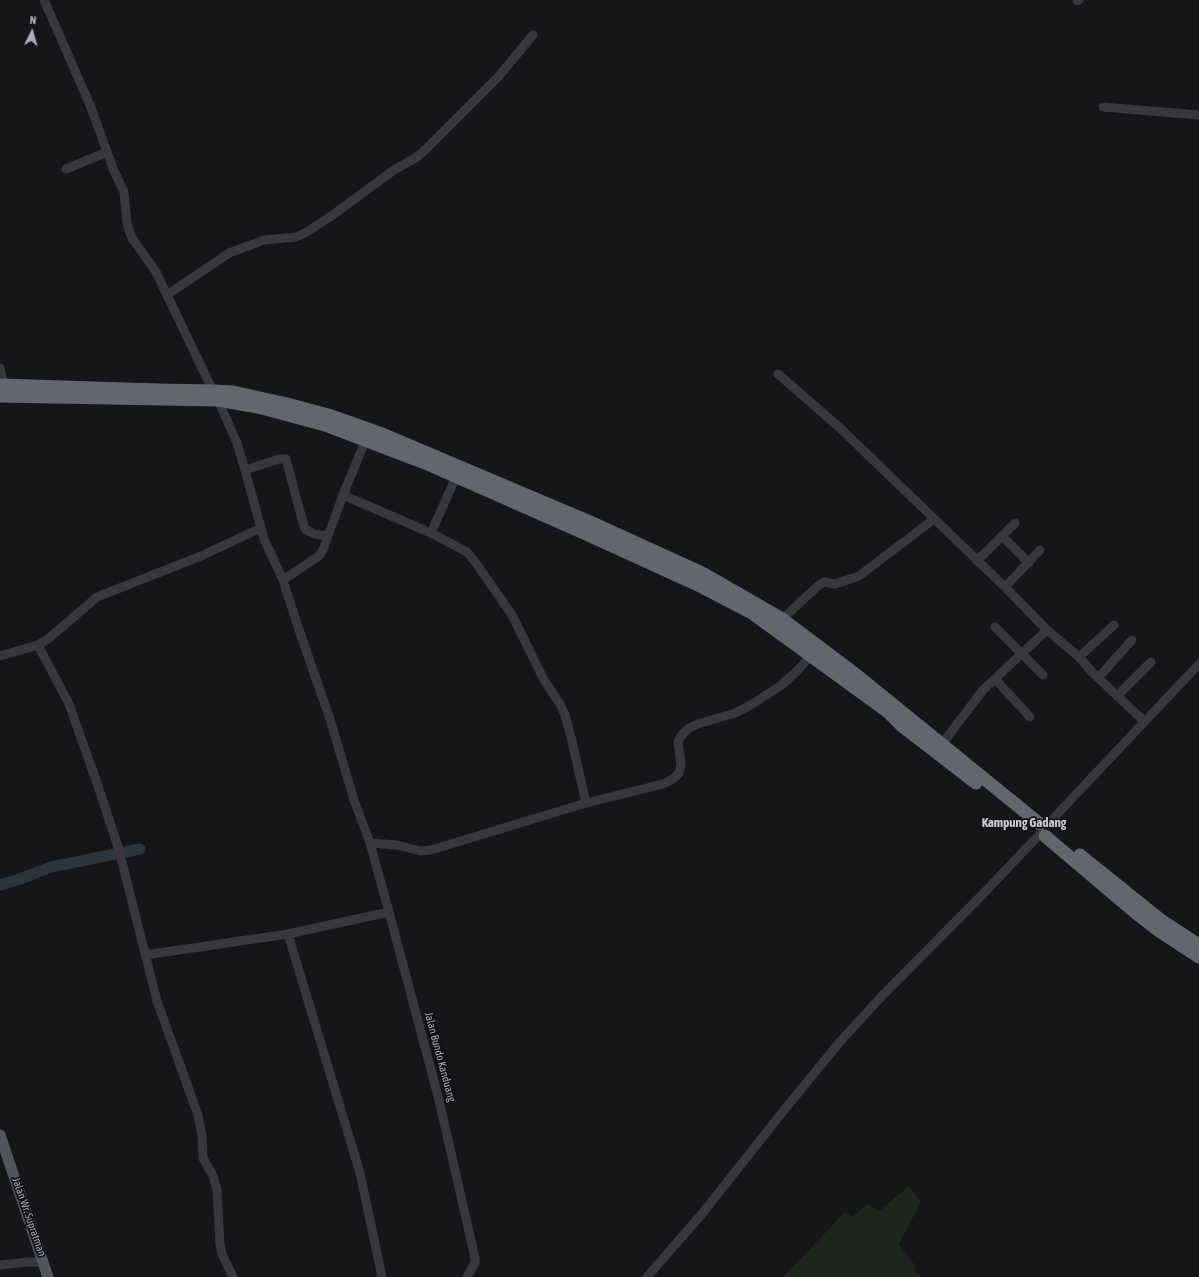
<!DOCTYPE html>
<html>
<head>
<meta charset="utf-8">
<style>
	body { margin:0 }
	#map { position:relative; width:1199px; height:1277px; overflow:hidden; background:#161618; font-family:"Asap Condensed",sans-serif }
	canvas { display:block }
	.north { position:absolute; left:12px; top:12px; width:40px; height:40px; -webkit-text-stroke:3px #111113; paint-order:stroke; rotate:5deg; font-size:11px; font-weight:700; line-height:16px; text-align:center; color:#a8adb8 }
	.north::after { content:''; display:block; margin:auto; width:14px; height:18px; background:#a8adb8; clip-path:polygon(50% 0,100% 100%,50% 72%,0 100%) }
</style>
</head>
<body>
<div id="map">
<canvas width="1199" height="1277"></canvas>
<div class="north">N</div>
</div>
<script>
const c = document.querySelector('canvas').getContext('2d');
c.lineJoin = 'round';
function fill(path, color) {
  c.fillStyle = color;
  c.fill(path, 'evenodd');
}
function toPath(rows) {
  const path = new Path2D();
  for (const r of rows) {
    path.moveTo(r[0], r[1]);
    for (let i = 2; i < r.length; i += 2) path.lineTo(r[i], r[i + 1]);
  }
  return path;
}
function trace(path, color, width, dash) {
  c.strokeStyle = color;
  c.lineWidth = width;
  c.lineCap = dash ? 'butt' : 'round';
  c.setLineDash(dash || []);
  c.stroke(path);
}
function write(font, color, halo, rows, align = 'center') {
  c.font = font + ' "Asap Condensed",sans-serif';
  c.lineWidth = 3.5;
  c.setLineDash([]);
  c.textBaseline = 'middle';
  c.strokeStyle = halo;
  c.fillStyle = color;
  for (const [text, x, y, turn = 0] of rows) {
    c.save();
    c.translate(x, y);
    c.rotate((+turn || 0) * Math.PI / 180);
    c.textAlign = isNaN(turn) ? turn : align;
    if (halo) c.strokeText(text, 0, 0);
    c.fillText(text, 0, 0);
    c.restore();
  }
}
fill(toPath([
	[909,1186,921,1202,899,1244,914,1264,914,1270,922,1277,783,1277,845,1212,853,1217,867,1204,879,1211]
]), '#1e261f');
trace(toPath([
	[0,885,17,880,51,867,140,849]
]), '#2c353c', 11);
trace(toPath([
	[44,0,90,105,114,171,124,192,127,224,132,238,156,272,213,391],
	[1077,1,1079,0],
	[1103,107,1199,115],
	[66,169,107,152],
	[167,295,229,253,264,240,296,237,305,233,330,217,394,170,417,157,425,150,498,77,533,35],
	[0,368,4,385],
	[778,374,840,428,1005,587,1047,630,1079,657,1093,673,1144,721],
	[218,400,237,443,245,470,279,459,286,459,303,523,305,529,314,534,328,536,343,495,366,439],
	[343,495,431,533,467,552,476,563,512,615,544,680,560,704,565,715,571,737,586,803],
	[261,528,264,539,283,580,298,627,330,719,354,800,370,843,389,912,439,1100,475,1258,475,1263,467,1277],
	[431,533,456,477],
	[1002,536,1029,563],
	[977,561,1015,523],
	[283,580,320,555,323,550,328,536],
	[1005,587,1040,550],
	[778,623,820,584,825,582,835,584,859,576,934,519],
	[995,627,1043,675],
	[38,645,69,704,98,786,119,850,157,1001,198,1115,202,1136,203,1158,213,1176,217,1190,220,1244,222,1254,233,1277],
	[0,656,38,645,48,639,97,597,201,556,261,528,245,470],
	[1079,657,1114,625],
	[1098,678,1132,640],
	[995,679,1030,717],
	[1117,696,1151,662],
	[942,744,983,690,1047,630],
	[1047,825,1199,664],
	[370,843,397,845,420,851,431,850,586,803,663,784,673,779,679,773,681,764,678,742,681,736,689,728,698,724,735,713,749,706,780,686,795,673,811,656],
	[288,934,360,1173,382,1277],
	[145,955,288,934,389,912],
	[0,1265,28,1262,44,1262],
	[647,1277,701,1215,785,1109,838,1044,880,998,982,895,1039,835]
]), '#37383d', 9);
trace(toPath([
	[0,1135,48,1277]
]), '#53555c', 11);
trace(toPath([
	[0,385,158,390,213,391,233,392,287,404,328,415,382,434,590,522,702,573,756,604,782,619,859,677,1040,824],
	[0,396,218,400,258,407,325,425,430,465,584,533,696,584,752,613,888,712,901,725,976,783],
	[1045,836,1136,913,1158,930,1199,957],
	[1080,855,1162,921,1199,945]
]), '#63666e', 13);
write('11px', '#a8adb8', '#111113', [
	["Jalan Bundo Kanduang",440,1057,75],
	["Jalan Wr. Supratman",29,1217,71]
]);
write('bold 13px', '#c9ccd4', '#111113', [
	["Kampung Gadang",1024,823]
]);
</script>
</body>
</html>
